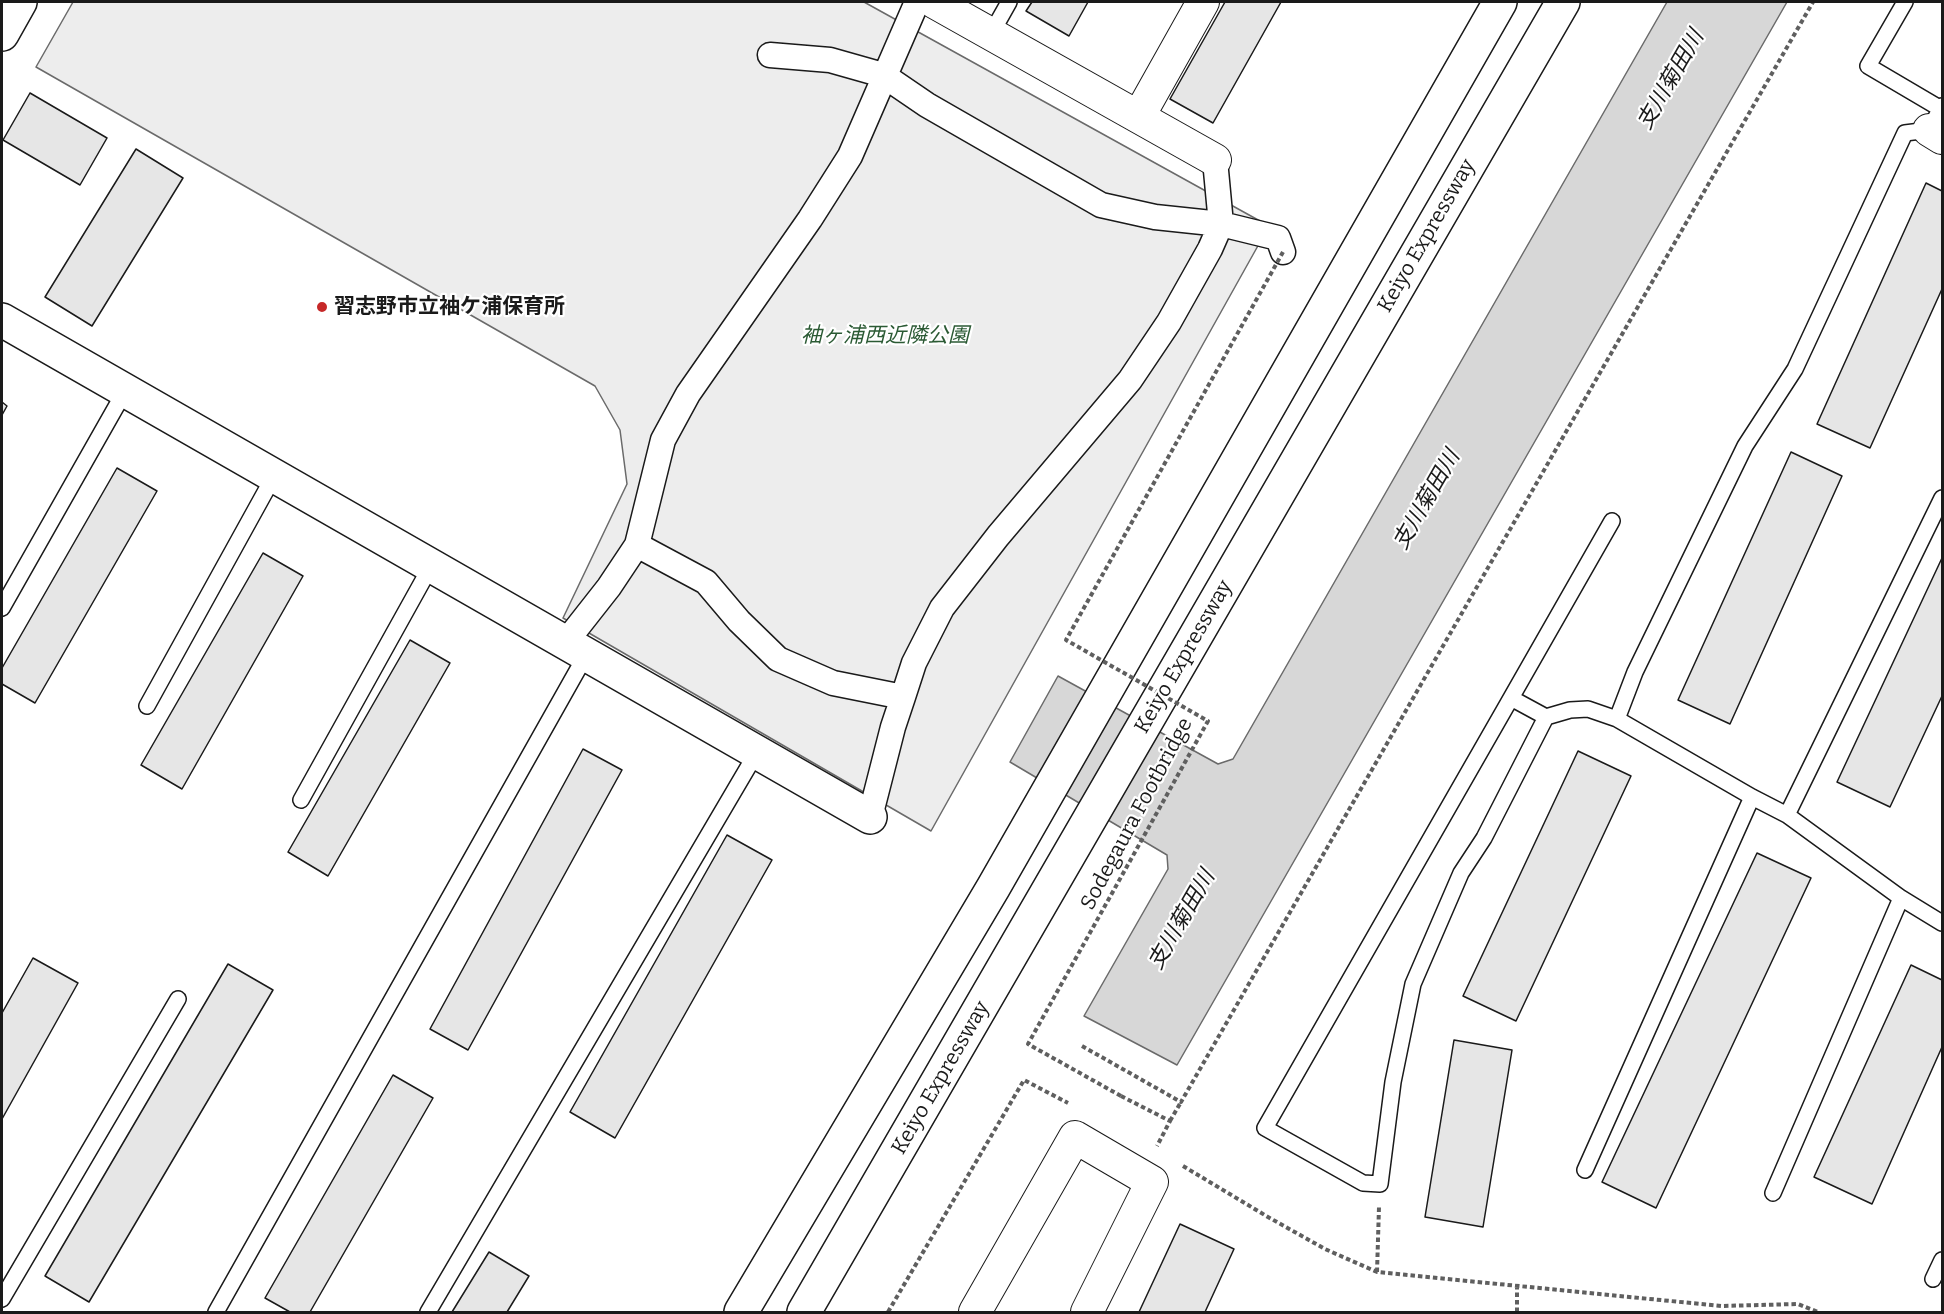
<!DOCTYPE html>
<html>
<head>
<meta charset="utf-8">
<style>
	body { margin:0 }
	#map { position:relative; width:1944px; height:1314px; overflow:hidden; background:#fff; font-family:Bitter,serif }
	canvas { display:block }
	.frame { position:absolute; inset:0; border:3px solid #1a1a1a; pointer-events:none }
</style>
</head>
<body>
<div id="map">
<canvas width="1944" height="1314"></canvas>
<div class="frame"></div>
</div>
<script>
const c = document.querySelector('canvas').getContext('2d');
c.lineJoin = 'round';
function fill(path, color) {
  c.fillStyle = color;
  c.fill(path, 'evenodd');
}
function toPath(rows) {
  const path = new Path2D();
  for (const r of rows) {
    path.moveTo(r[0], r[1]);
    for (let i = 2; i < r.length; i += 2) path.lineTo(r[i], r[i + 1]);
  }
  return path;
}
function trace(path, color, width, dash) {
  c.strokeStyle = color;
  c.lineWidth = width;
  c.lineCap = dash ? 'butt' : 'round';
  c.setLineDash(dash || []);
  c.stroke(path);
}
function write(font, color, halo, rows, align = 'center') {
  c.font = font + ' Bitter,"Noto Sans JP",serif';
  c.lineWidth = 4.5;
  c.setLineDash([]);
  c.textBaseline = 'middle';
  c.strokeStyle = halo;
  c.fillStyle = color;
  for (const [text, x, y, turn = 0] of rows) {
    c.save();
    c.translate(x, y);
    c.rotate((+turn || 0) * Math.PI / 180);
    c.textAlign = isNaN(turn) ? turn : align;
    if (halo) c.strokeText(text, 0, 0);
    c.fillText(text, 0, 0);
    c.restore();
  }
}
const built = toPath([
	[73,2,864,2,1269,226,931,831,563,618,627,484,620,430,595,386,36,67,73,2]
]);
fill(built, '#ededed');
trace(built, '#6a6a6a', 1.5);
const water = toPath([
	[1667,2,1787,2,1177,1065,1084,1016,1168,869,1167,855,1010,762,1058,676,1218,764,1233,759,1667,2]
]);
fill(water, '#d7d7d7');
trace(water, '#6a6a6a', 1.5);
const building = toPath([
	[1032,2,1088,2,1069,36,1026,11,1032,2],
	[1225,2,1281,2,1213,123,1170,99,1225,2],
	[30,93,107,138,80,185,3,140,30,93],
	[136,149,183,178,92,326,45,297,136,149],
	[1926,183,1942,191,1942,289,1870,448,1817,424,1926,183],
	[2,402,7,406,2,415,2,402],
	[1791,452,1842,476,1730,724,1678,700,1791,452],
	[117,468,157,491,35,703,2,684,2,668,117,468],
	[263,553,303,576,182,789,141,765,263,553],
	[1942,558,1942,696,1890,807,1837,782,1942,558],
	[410,640,450,663,328,876,288,852,410,640],
	[583,749,622,770,468,1050,430,1029,583,749],
	[1578,751,1631,776,1516,1021,1463,996,1578,751],
	[727,835,772,860,615,1138,570,1112,727,835],
	[1757,853,1811,878,1656,1208,1602,1182,1757,853],
	[33,958,78,983,2,1119,2,1013,33,958],
	[228,964,273,990,89,1302,45,1276,228,964],
	[1911,965,1942,980,1942,1047,1872,1204,1814,1177,1911,965],
	[1454,1040,1512,1050,1483,1227,1425,1217,1454,1040],
	[393,1075,433,1098,310,1312,290,1312,265,1298,393,1075],
	[1180,1224,1234,1249,1205,1312,1139,1312,1180,1224],
	[489,1252,529,1276,507,1312,452,1312,489,1252]
]);
fill(building, '#e6e6e6');
trace(building, '#1a1a1a', 1.5);
const service = toPath([
	[1905,2,1868,66,1941,109],
	[991,34,1009,2],
	[2,608,125,391],
	[1511,698,1612,521],
	[147,706,274,476],
	[1546,717,1484,838,1461,873,1413,984,1393,1082,1380,1184,1363,1183,1265,1128,1511,698,1546,717,1570,710,1588,709,1617,719,1635,672,1745,446,1795,369,1905,133,1929,130,1942,106],
	[1617,719,1752,797,1787,815,1901,898,1942,923],
	[301,800,431,566],
	[1787,815,1942,498],
	[1585,1170,1752,797],
	[1773,1193,1901,898],
	[1933,1279,1942,1260],
	[2,1299,178,999],
	[216,1312,586,655],
	[428,1312,757,752]
]);
const pedestrian = toPath([
	[770,55,830,60,883,75,927,105,1101,205,1155,217,1221,224,1278,238,1283,252],
	[637,545,706,582,739,621,778,659,833,683,903,697],
	[565,643,609,587,637,545,663,440,688,394,810,219,850,156,917,2],
	[870,817,893,727,903,697,914,663,942,608,998,536,1130,380,1169,322,1210,249,1221,224,1215,160]
]);
const minor = toPath([
	[934,2,1215,160],
	[1139,116,1203,2],
	[1929,130,1942,138],
	[975,1312,1075,1137,1152,1182,1087,1312]
]);
const tertiary = toPath([
	[2,34,20,2],
	[2,320,870,817]
]);
const motorway = toPath([
	[741,1312,993,888,1500,2],
	[804,1312,1563,2]
]);
trace(service, '#1a1a1a', 18);
trace(pedestrian, '#1a1a1a', 27);
trace(minor, '#1a1a1a', 34);
trace(tertiary, '#1a1a1a', 36);
trace(motorway, '#1a1a1a', 36);
trace(toPath([
	[1082,1046,1181,1102,1813,2],
	[1121,1096,1170,1121,1157,1146],
	[1170,1121,1181,1102],
	[1183,1166,1268,1217,1325,1249,1377,1272,1721,1306,1798,1304,1818,1312],
	[1377,1272,1379,1207],
	[888,1312,1024,1080,1068,1103],
	[1517,1312,1517,1286]
]), '#5f5f5f', 4, [4.5, 3]);
trace(service, '#fff', 15);
trace(pedestrian, '#fff', 24);
trace(minor, '#fff', 32);
trace(tertiary, '#fff', 33);
trace(motorway, '#fff', 33);
trace(toPath([
	[1121,1096,1028,1044,1208,721,1066,640,1283,252]
]), '#5f5f5f', 4, [4.5, 3]);
for (const [x, y, r, color] of [
	[322,307,6,"#c62828"]
]) {
  const dot = new Path2D();
  dot.arc(x, y, r, 0, 2 * Math.PI);
  c.fillStyle = color;
  c.fill(dot);
  trace(dot, '#fff', 2);
}
write('21px', '#1a1a1a', '#fff', [
	["Keiyo Expressway",1427,236,-60],
	["Keiyo Expressway",1184,657,-60],
	["Sodegaura Footbridge",1137,814,-62],
	["Keiyo Expressway",941,1078,-60]
]);
write('bold 21px', '#1a1a1a', '#fff', [
	["習志野市立袖ケ浦保育所",334,307]
], 'left');
write('italic 21px', '#2b5a34', '#fff', [
	["袖ヶ浦西近隣公園",885,336]
]);
write('italic 22px', '#1a1a1a', '#fff', [
	["支川菊田川",1671,80,-60],
	["支川菊田川",1427,500,-60],
	["支川菊田川",1182,920,-60]
]);
</script>
</body>
</html>
